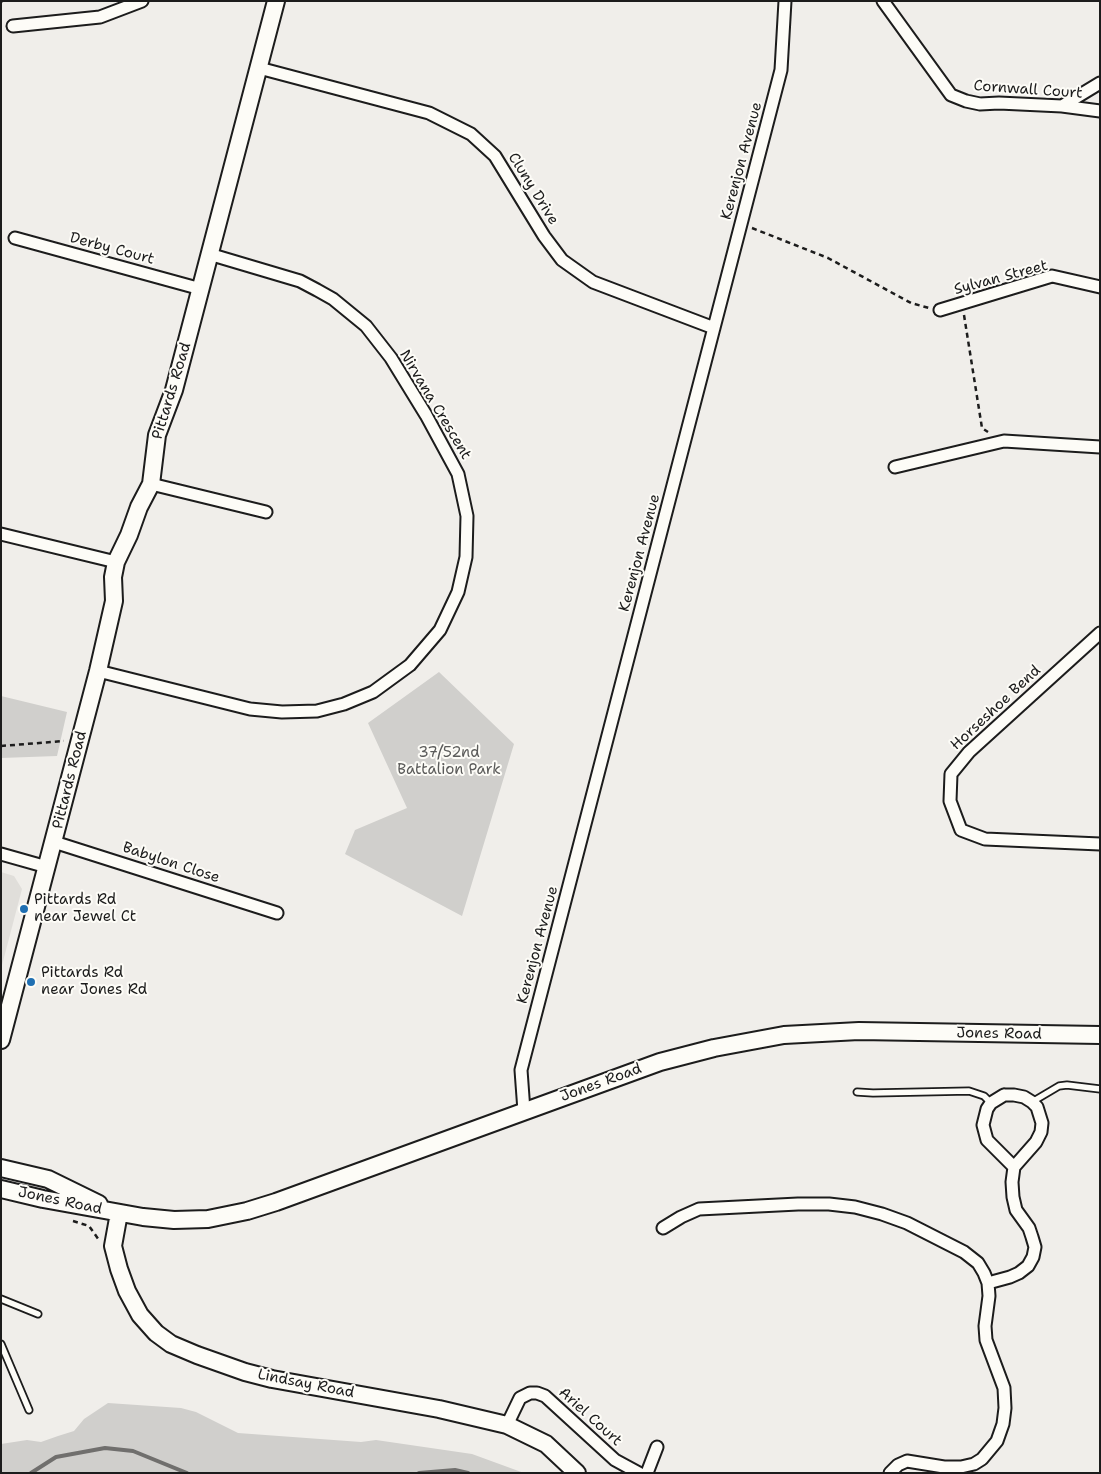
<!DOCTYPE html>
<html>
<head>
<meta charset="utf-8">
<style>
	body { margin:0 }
	#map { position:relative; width:1101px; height:1474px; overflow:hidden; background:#f0eeea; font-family:"Shantell Sans",sans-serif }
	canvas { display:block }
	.frame { position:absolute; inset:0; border:2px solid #1c1c1c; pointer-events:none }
</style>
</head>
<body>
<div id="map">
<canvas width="1101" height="1474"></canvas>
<div class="frame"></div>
</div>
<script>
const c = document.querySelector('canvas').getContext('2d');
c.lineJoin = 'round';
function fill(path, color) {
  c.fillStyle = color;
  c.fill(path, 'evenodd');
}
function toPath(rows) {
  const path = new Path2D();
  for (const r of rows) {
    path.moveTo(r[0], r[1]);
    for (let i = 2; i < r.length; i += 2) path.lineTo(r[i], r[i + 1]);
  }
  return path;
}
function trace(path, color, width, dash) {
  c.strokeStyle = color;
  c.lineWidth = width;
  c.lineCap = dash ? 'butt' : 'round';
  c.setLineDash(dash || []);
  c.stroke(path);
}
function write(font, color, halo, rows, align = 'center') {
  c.font = font + ' "Shantell Sans",sans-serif';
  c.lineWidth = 4;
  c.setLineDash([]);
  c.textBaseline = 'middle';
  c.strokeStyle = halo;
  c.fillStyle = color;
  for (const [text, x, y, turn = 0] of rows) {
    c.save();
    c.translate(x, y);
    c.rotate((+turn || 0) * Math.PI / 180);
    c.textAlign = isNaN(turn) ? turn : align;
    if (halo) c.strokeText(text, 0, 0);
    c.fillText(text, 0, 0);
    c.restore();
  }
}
fill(toPath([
	[1,872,14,876,22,889,1,969]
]), '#e0deda');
fill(toPath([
	[439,672,514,744,462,916,345,854,355,830,407,808,368,723],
	[1,696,67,712,57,756,1,758],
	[108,1403,181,1408,196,1412,238,1433,361,1442,376,1440,472,1454,524,1473,1,1473,1,1444,27,1440,41,1442,58,1436,74,1431,84,1419]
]), '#d0cfcc');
trace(toPath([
	[31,1473,56,1457,105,1448,133,1451,187,1473],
	[419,1473,455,1470,468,1473]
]), '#706f6d', 4);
const lane = toPath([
	[857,1092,873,1093,969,1091,984,1096,991,1103],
	[1032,1102,1059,1086,1067,1085,1100,1089],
	[1,1299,38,1314],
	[1,1344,29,1410]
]);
const street = toPath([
	[883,1,951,95,966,101,980,104,999,103,1062,106,1100,111],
	[13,26,100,17,142,1],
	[259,68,429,113,471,134,495,156,544,236,562,260,593,282,714,328],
	[1062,106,1100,83],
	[15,238,201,289],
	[940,310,1052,276,1100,287],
	[895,467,1004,441,1100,447],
	[151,484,266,512],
	[1,534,116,562],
	[1100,633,969,752,951,774,950,801,961,830,985,839,1100,844],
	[98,671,250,709,282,712,317,711,344,704,373,692,410,665,440,630,458,592,466,557,467,516,458,474,426,415,391,358,366,326,333,299,317,290,300,281,209,254],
	[54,842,277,913],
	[1,854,47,867],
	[1004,1095,1014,1095,1024,1097,1032,1102,1037,1107,1042,1123,1041,1132,1036,1142,1014,1167,987,1140,983,1125,987,1109,991,1103,1004,1095],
	[524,1111,521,1070,781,70,785,1],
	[663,1228,681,1217,699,1209,798,1204,829,1204,855,1207,882,1214,907,1223,964,1252,978,1263,984,1273,988,1283,989,1296,985,1326,986,1340,1004,1388,1005,1408,1003,1424,997,1441,982,1459,974,1464,961,1467,944,1467,907,1461,898,1465,890,1473],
	[988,1283,1010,1277,1019,1273,1028,1266,1033,1257,1035,1247,1032,1237,1029,1228,1016,1210,1013,1197,1012,1182,1014,1167],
	[507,1425,520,1398,530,1393,537,1393,545,1396,615,1460,639,1473],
	[647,1473,657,1447]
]);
const secondary = toPath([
	[1,1040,98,671,114,601,113,577,116,562,129,535,139,507,151,484,157,435,174,390,276,1],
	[1,1168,48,1179,99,1204],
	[1,1189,43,1199,143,1217,174,1220,208,1219,247,1211,276,1202,660,1062,714,1048,784,1035,859,1031,1100,1035],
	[119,1213,113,1246,119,1269,127,1291,140,1315,156,1333,171,1344,197,1355,245,1372,272,1379,439,1409,507,1425,546,1444,577,1473]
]);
trace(lane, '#1c1c1c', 9);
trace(street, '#1c1c1c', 15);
trace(secondary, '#1c1c1c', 20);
trace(toPath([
	[1,2,2,1],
	[752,228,828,258,911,303,929,308],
	[964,315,982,428,988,432],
	[1,746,64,741],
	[73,1221,89,1226,99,1240]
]), '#1c1c1c', 2.5, [5, 4]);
trace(lane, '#fdfcf7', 5.5);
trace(street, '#fdfcf7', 11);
trace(secondary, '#fdfcf7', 16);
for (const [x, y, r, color] of [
	[24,909,5,"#1f6fb2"],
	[31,982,5,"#1f6fb2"]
]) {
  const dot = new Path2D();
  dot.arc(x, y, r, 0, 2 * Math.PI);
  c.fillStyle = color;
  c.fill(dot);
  trace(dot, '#fdfcf7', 2);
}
write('15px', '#1c1c1c', '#fdfcf7', [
	["Cornwall Court",1028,90,4],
	["Kerenjon Avenue",742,161,-75],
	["Cluny Drive",533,189,58],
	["Derby Court",112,249,15],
	["Sylvan Street",1001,278,-15],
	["Pittards Road",172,391,-73],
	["Nirvana Crescent",435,405,59],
	["Kerenjon Avenue",640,553,-75],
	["Horseshoe Bend",996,708,-43],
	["Pittards Road",70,780,-76],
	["Babylon Close",171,863,18],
	["Kerenjon Avenue",538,945,-75],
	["Jones Road",999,1034,1],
	["Jones Road",601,1083,-20],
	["Jones Road",60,1201,12],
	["Lindsay Road",306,1384,11],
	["Ariel Court",590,1417,42]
]);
write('15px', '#5b5b5a', '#fdfcf7', [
	["37/52nd",449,753],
	["Battalion Park",449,770]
]);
write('15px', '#1c1c1c', '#fdfcf7', [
	["Pittards Rd",34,900],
	["near Jewel Ct",34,917],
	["Pittards Rd",41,973],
	["near Jones Rd",41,990]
], 'left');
</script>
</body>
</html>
